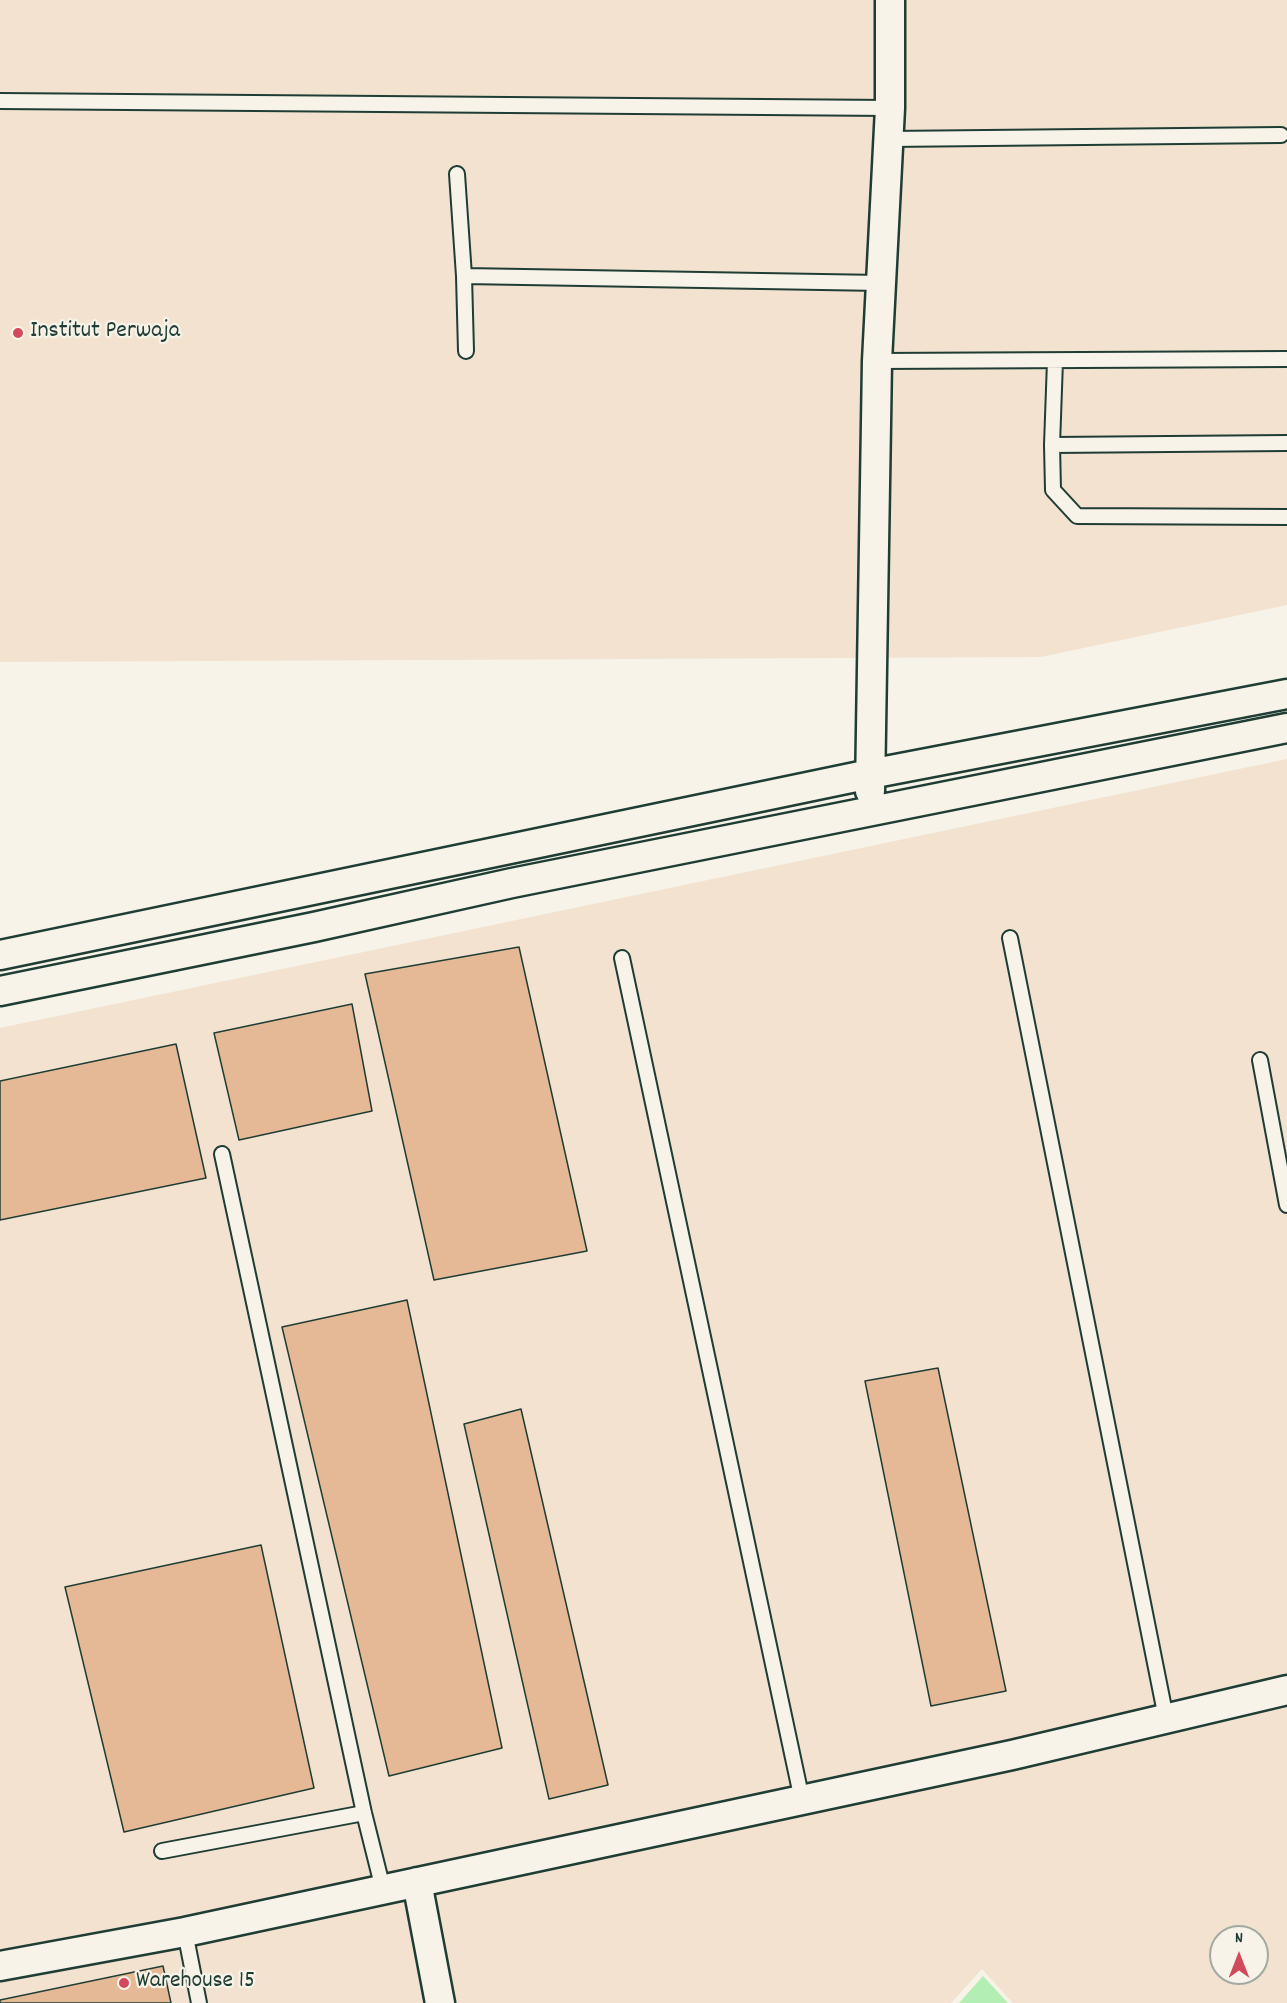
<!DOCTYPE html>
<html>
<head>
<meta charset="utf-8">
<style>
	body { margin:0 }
	#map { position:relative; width:1287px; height:2003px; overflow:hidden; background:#f7f3e8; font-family:Dekko,sans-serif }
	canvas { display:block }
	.north { position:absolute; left:1209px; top:1925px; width:60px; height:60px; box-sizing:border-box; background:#f7f3e8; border:2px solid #a1aaa0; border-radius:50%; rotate:0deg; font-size:16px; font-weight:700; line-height:24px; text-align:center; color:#1f3d34 }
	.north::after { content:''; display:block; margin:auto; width:21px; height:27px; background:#d1495b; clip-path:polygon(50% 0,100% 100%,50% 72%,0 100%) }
</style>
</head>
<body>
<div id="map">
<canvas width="1287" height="2003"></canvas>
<div class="north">N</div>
</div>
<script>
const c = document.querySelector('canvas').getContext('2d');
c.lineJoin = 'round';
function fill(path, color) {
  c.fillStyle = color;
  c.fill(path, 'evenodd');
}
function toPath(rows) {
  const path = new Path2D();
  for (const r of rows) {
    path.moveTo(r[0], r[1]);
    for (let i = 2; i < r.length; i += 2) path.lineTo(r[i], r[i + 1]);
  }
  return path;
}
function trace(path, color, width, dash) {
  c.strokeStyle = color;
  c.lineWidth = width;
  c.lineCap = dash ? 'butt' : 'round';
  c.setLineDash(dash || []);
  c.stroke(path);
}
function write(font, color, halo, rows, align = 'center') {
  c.font = font + ' Dekko,sans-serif';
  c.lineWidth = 4.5;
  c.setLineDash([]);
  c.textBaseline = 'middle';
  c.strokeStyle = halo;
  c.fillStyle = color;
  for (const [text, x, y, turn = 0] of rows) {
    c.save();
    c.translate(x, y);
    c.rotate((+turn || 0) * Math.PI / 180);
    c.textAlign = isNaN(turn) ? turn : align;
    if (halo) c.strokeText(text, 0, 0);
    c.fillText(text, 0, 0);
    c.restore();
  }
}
fill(toPath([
	[0,0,1287,0,1287,605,1041,657,0,662],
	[1287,759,1287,2003,1013,2003,982,1969,951,2003,0,2003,0,1028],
	[1221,1937,1257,1937,1257,1973,1221,1973]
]), '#f2e2cf');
fill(toPath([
	[983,1976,1008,2003,959,2003]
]), '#b3efb4');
const building = toPath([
	[519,947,587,1251,434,1280,365,974,519,947],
	[352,1004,372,1111,239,1140,214,1033,352,1004],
	[176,1044,206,1178,0,1220,0,1081,176,1044],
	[407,1300,502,1748,389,1776,282,1327,407,1300],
	[938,1368,1006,1691,931,1706,865,1381,938,1368],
	[521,1409,608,1785,549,1799,464,1424,521,1409],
	[261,1545,314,1788,124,1832,65,1587,261,1545],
	[163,1966,171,2003,0,2003,0,2000,163,1966]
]);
fill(building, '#e6b996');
trace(building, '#1f3d34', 1.5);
const lane = toPath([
	[0,101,890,108],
	[888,139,1281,135],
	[457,174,464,276,466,351],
	[464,276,881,283],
	[877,361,1287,359],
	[1055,361,1052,445,1053,490,1077,516,1287,517],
	[1052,445,1287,443],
	[1010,938,1166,1718],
	[622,958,802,1800],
	[1260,1060,1287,1205],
	[222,1154,364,1813,383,1889],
	[162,1851,364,1813],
	[185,1932,199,2003]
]);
const street = toPath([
	[870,791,877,361,890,108,890,0],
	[0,955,870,774,1287,694],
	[0,991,314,927,512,883,1287,728],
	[417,1882,440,2003],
	[0,1966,185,1932,1012,1755,1287,1690]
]);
trace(lane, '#1f3d34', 18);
trace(street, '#1f3d34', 33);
trace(lane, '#f7f3e8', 14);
trace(street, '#f7f3e8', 28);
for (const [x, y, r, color] of [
	[18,333,6,"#d1495b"],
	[124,1983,6,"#d1495b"]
]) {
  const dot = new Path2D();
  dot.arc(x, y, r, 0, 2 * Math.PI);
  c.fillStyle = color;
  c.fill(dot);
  trace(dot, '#f7f3e8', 2);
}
write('24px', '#1f3d34', '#f7f3e8', [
	["Institut Perwaja",30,333],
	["Warehouse 15",136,1983]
], 'left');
</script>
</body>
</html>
